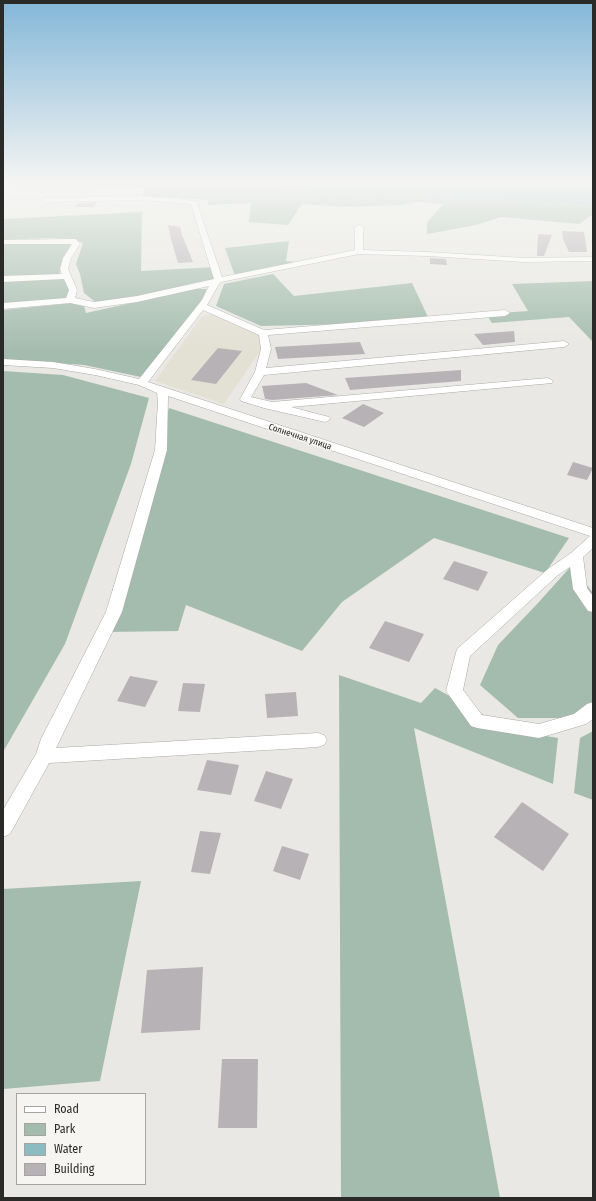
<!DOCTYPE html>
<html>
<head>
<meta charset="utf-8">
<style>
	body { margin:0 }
	#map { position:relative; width:596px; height:1201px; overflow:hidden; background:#e9e8e4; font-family:"Fira Sans Condensed",sans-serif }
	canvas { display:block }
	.frame { position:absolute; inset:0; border:4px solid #2a2a28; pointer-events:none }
	.legend { position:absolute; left:16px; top:1093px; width:130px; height:92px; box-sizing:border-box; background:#f6f5f1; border:1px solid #a4a4a1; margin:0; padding:5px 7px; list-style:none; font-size:12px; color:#2a2a28 }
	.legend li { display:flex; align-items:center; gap:8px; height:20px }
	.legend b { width:20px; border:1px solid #a4a4a1 }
</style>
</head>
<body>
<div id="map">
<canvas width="596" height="1201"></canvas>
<div class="frame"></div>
<ul class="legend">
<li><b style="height:5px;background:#fff"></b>Road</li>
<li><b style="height:11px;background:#a4bcad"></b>Park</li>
<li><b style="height:11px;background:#8cbbc1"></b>Water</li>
<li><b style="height:11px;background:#b7b2b5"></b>Building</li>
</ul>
</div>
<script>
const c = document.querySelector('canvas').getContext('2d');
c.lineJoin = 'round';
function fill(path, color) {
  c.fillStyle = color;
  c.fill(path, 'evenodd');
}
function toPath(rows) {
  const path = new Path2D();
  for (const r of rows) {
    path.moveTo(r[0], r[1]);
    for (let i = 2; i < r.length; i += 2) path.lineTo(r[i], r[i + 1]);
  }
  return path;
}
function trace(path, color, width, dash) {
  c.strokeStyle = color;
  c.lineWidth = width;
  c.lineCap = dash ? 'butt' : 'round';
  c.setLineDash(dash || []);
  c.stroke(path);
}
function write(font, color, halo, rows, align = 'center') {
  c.font = font + ' "Fira Sans Condensed",sans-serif';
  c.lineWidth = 3;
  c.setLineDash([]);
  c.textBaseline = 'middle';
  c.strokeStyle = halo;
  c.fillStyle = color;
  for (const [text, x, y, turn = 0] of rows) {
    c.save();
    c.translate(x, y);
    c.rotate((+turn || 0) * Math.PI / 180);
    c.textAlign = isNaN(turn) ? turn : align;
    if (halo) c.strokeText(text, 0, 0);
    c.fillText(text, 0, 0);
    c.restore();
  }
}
fill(toPath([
	[212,314,268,339,224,404,155,381,202,316]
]), '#e3e0d4');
fill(toPath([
	[3,184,193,184,330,193,489,199,593,205,593,216,590,216,579,224,501,217,476,225,427,234,427,223,443,204,417,202,402,205,346,207,302,204,288,225,249,222,251,203,208,205,208,200,142,196,146,188,3,186],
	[142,212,141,271,215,267,219,280,143,296,98,304,84,293,80,274,76,264,83,243,73,239,50,238,3,240,3,219],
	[289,241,286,261,299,262,235,276,225,248],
	[72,242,59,274,3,276,3,243],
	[273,274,294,296,412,283,428,317,351,324,261,326,216,306,224,284],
	[71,276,75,300,3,307,3,279],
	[593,281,593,342,569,317,492,323,486,314,528,311,512,284],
	[195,289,207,289,199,306,141,377,84,365,3,359,3,310,72,303,84,306,86,313],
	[3,371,63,375,149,398,131,464,65,644,3,752],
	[169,408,569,538,545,573,434,538,342,602,302,651,186,605,178,631,107,632],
	[583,553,583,580,593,593,593,709,576,718,518,718,480,685,498,645,538,603],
	[339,675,421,703,435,688,511,730,558,738,553,784,414,728,500,1198,341,1198],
	[593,731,593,800,574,793,580,738],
	[141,881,100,1081,3,1089,3,889]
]), '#a4bcad');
fill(toPath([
	[193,184,556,184,593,186,593,205,489,199,330,193]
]), '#8cbbc1');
fill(toPath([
	[97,202,94,207,74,207,78,203],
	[168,225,180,227,182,235,193,262,178,263,171,239],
	[562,231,584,232,587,252,569,252,563,239],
	[538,234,552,235,544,256,537,256],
	[430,258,446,259,447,265,430,264],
	[514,331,515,342,483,345,474,334],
	[360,342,365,354,278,359,275,347],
	[218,348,242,351,216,384,191,380],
	[461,370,461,381,350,390,345,378],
	[306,383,338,395,272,400,265,399,262,386],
	[363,404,384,413,364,427,342,418],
	[573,462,593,468,587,480,567,475],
	[454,561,488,572,478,591,443,579],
	[385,621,424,634,409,662,369,648],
	[130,676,158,681,145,707,117,701],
	[183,683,205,684,200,712,178,711],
	[296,692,298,716,267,718,265,694],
	[207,760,239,765,231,795,197,790],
	[266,771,293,779,281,809,254,801],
	[522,802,569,834,543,871,494,837],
	[200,831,221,833,210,874,191,872],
	[282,846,309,854,300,880,273,871],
	[203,967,200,1030,141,1033,147,970],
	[222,1059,258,1059,257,1128,218,1128]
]), '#b7b2b5');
const minor = toPath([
	[141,196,196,201,222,277,355,250,355,227,359,225,363,227,363,250,428,252,524,258,593,257,593,261,524,262,428,256,359,254,221,282,219,284,207,305,264,330,505,310,510,313,505,316,268,335,271,349,266,368,564,341,569,344,564,347,264,375,251,397,272,402,548,378,553,381,552,383,291,407,329,417,331,419,325,422,264,408,241,401,240,399,255,372,261,349,259,335,203,310,148,382,593,528,593,548,583,557,587,588,593,596,593,612,588,611,573,589,570,567,558,575,470,656,463,690,482,715,539,724,574,714,587,704,593,702,593,719,586,724,539,738,477,728,471,726,446,691,457,649,548,569,571,553,590,536,168,396,167,450,122,612,56,748,318,733,324,735,327,740,324,745,318,747,49,763,10,834,3,837,3,810,36,754,41,739,106,612,155,450,158,402,157,393,139,385,95,375,53,368,3,365,3,359,53,362,95,369,139,379,202,300,209,286,137,302,94,308,70,303,3,309,3,303,66,298,69,290,64,279,3,282,3,276,62,274,60,269,63,258,72,244,3,244,3,240,76,239,80,244,71,258,68,269,77,290,75,298,94,302,137,296,214,279,191,204,141,200,45,202,42,200,45,198,141,196]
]);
trace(minor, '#aaa9a5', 1);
fill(minor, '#fff');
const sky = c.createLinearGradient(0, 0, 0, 352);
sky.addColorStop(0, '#83b7d8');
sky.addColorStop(0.52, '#f5f5f3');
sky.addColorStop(1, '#f5f5f300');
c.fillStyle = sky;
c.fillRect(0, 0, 596, 352);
write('9px', '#2a2a28', '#f6f5f1', [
	["Солнечная улица",300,437,18]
]);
</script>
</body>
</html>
